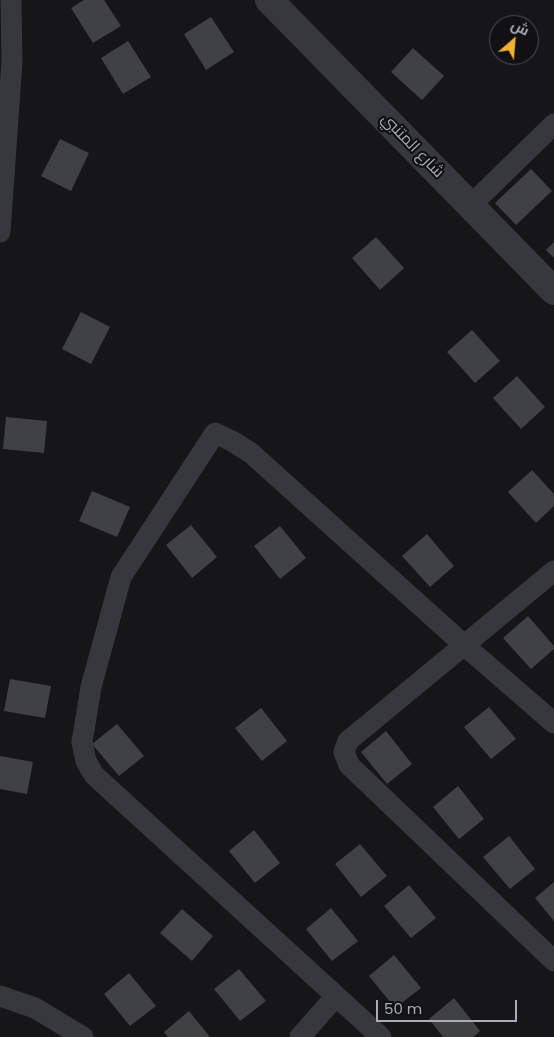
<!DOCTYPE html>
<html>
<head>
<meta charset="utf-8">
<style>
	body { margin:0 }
	#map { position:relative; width:554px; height:1037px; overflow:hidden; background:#161618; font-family:Poppins,Cairo,sans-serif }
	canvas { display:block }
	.north { position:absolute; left:489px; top:15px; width:50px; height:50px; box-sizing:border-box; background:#111113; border:1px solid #4d4f55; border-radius:50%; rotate:27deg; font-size:14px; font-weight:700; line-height:20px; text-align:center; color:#a8adb8 }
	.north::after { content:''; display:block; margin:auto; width:18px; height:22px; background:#f2b134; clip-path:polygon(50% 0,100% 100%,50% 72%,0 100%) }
	.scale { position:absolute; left:376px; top:1000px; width:141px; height:22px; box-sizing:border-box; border:2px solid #a8adb8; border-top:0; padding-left:6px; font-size:15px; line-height:18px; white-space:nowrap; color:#a8adb8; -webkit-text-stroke:4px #111113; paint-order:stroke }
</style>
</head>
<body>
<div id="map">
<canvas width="554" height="1037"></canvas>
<div class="north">ش</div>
<div class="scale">50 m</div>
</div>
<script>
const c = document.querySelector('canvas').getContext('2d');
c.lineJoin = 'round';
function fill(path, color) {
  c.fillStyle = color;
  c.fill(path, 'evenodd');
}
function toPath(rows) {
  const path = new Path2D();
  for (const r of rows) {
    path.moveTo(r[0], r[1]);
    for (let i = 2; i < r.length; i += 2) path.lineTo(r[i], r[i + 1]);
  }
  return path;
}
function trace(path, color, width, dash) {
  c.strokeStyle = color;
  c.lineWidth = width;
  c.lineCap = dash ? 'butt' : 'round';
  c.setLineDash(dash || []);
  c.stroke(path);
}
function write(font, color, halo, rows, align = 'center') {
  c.font = font + ' Poppins,Cairo,sans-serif';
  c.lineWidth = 4.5;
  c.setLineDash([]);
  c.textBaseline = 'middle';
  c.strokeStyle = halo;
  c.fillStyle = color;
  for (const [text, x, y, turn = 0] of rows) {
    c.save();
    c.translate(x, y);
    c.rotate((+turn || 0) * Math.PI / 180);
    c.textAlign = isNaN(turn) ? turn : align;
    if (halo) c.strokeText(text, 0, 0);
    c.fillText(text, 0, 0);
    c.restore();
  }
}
fill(toPath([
	[84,0,104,0,121,26,93,43,71,8],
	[211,17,234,52,206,70,184,34],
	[128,41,151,77,123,94,101,58],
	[413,48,444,76,422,100,391,72],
	[60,139,89,153,71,191,41,176],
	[531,169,552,191,516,225,495,203],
	[376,237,404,268,380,290,352,258],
	[554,242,554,258,546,250],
	[81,312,110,327,91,364,62,349],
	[472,330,500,361,475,383,447,352],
	[517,376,545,407,521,429,493,398],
	[6,417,47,421,44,453,3,449],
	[532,470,554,494,554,506,536,523,508,492],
	[92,491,130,507,117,537,79,521],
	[191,525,217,557,192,578,166,545],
	[280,526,306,558,280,579,254,546],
	[427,534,454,566,430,587,402,556],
	[528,616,554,646,554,649,531,669,503,638],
	[10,679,51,686,45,718,4,711],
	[489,707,516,739,491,759,464,727],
	[261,708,287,741,262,761,235,728],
	[117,724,144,756,119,776,92,744],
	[386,731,412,764,387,784,361,752],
	[0,756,33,762,27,794,0,789],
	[458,786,484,819,459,839,433,807],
	[254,830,280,863,255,883,229,851],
	[509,836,535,869,510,889,483,857],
	[360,844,387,876,361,897,335,864],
	[554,882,554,921,535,898],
	[409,885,436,918,411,938,384,906],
	[331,908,358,941,332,961,306,929],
	[182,909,213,936,192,961,160,933],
	[394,955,421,988,395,1008,369,976],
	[239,969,266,1001,240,1021,214,989],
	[129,973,156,1006,130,1026,104,994],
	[454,998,480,1031,473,1037,443,1037,429,1019],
	[189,1011,210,1037,168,1037,164,1032]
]), '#404145');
trace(toPath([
	[470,206,554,124],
	[0,232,12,62,11,0],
	[554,571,348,741,344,752,349,765,554,961],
	[0,996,35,1008,83,1037],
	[300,1037,336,996],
	[381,1037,94,775,86,761,82,742,91,687,121,577,215,433,232,441,251,453,464,645,554,723]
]), '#37383d', 21);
trace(toPath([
	[269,0,554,291]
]), '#37383d', 28);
write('16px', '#a8adb8', '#111113', [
	["شارع المتنبي",412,146,46]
]);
</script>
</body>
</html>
